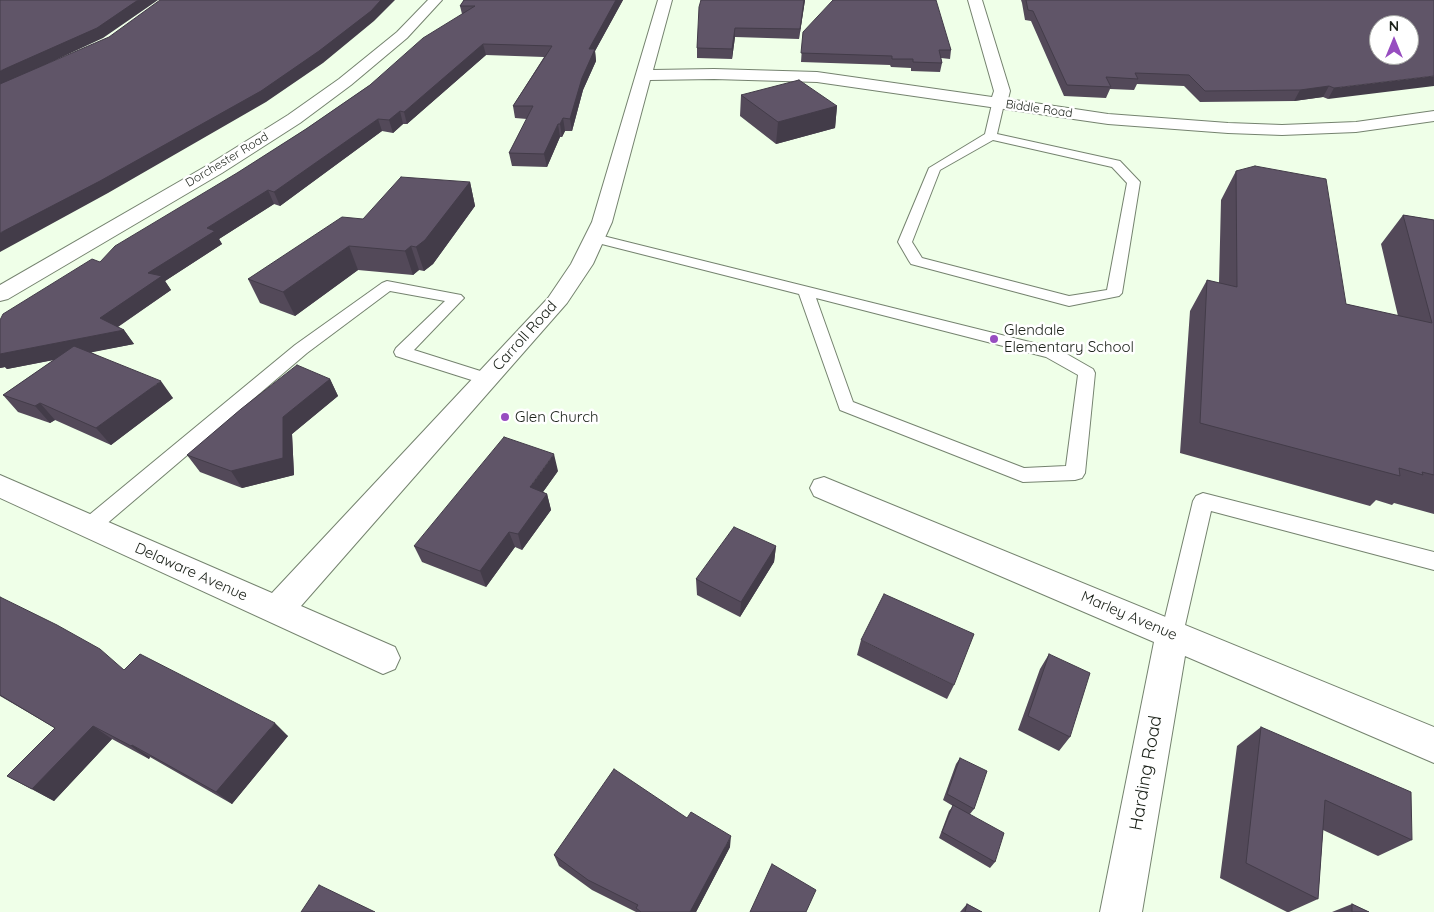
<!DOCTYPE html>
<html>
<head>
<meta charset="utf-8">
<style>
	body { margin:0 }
	#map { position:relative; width:1434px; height:912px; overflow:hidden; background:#efffe8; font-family:Quicksand,sans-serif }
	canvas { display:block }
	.north { position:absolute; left:1369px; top:15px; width:50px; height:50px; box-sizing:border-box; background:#fff; border:1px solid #a4a6a3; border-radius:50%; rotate:0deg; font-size:14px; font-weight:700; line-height:20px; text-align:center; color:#1b2119 }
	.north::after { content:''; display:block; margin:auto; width:18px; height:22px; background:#974dc0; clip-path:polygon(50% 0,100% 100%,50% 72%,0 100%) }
</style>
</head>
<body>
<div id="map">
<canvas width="1434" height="912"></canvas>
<div class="north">N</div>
</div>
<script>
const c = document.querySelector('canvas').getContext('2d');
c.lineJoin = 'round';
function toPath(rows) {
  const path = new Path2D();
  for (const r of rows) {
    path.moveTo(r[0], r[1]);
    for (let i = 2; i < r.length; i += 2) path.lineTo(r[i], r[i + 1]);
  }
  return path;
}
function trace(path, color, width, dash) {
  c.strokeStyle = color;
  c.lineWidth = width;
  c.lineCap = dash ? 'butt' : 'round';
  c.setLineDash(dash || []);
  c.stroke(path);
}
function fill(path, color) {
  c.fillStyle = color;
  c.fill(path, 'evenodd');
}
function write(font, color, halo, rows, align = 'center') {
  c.font = font + ' Quicksand,sans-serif';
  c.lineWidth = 5;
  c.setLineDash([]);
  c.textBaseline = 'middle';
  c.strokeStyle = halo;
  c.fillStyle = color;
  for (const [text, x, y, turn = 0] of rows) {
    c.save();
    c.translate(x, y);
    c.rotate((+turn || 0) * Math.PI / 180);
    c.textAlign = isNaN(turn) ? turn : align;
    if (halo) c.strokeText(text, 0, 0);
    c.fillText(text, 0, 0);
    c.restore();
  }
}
const lane = toPath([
	[998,101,1004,104,997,134,1120,161,1140,182,1122,293,1119,296,1069,306,911,264,909,261,898,242,929,168,985,134,992,104,998,101],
	[993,140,1112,167,1127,183,1107,290,1069,296,922,258,912,242,940,170,993,140],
	[595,234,1058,349,1093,369,1095,373,1085,473,1082,478,1075,480,1023,482,840,410,799,294,590,241,588,238,595,234],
	[816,298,1046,357,1078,375,1066,466,1024,468,853,402,816,298],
	[387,281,461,295,464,298,461,301,414,350,493,375,496,379,493,383,487,385,481,383,396,356,394,352,396,348,445,301,390,291,307,353,97,532,90,534,83,532,80,526,83,520,295,345,382,283,387,281],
	[1203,493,1434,552,1434,570,1211,511,1183,634,1180,641,1172,644,1164,641,1161,634,1193,501,1196,496,1203,493]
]);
const street = toPath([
	[428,0,442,0,407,38,351,85,300,123,222,173,8,299,0,301,0,285,208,165,288,115,339,79,397,32,428,0],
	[658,0,672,0,653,70,714,69,817,72,992,97,994,91,968,0,982,0,1010,91,1008,99,1108,114,1228,123,1282,125,1356,122,1434,111,1434,121,1356,132,1282,135,1228,133,1108,124,817,82,714,79,650,80,612,222,593,264,567,303,301,606,395,647,400,658,395,669,383,674,0,498,0,475,272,593,548,298,571,264,592,222,658,0],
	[824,477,1434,727,1434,763,1185,656,1142,912,1100,912,1154,642,814,496,810,488,814,480,824,477]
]);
trace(lane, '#75836f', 2);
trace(street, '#75836f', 2);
fill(lane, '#fff');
fill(street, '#fff');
fill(toPath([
	[464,0,623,0,595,51,596,61,583,90,572,131,565,131,562,137,560,137,547,167,512,166,509,153,527,119,515,118,513,106,544,57,486,55,407,124,403,124,393,133,382,131,280,206,274,204,219,239,222,244,165,281,171,290,118,327,124,330,134,344,91,352,173,398,111,445,55,420,50,423,18,412,3,395,54,360,7,369,5,367,0,368,0,320,100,262,306,129,370,85,462,14,460,6],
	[701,0,805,0,799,39,735,37,732,59,697,58,697,48],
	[1021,0,1434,0,1328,99,1323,97,1294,101,1200,102,1184,86,1137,84,1134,90,1110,89,1106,98,1064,96,1031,21,1025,20,1022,3],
	[803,32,951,50,950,59,941,58,942,63,940,72,911,71,911,68,891,67,890,65,801,62],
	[741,95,837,106,835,128,776,144,740,116],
	[1236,171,1346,304,1398,316,1381,244,1403,215,1434,220,1434,514,1394,503,1392,505,1376,500,1370,506,1180,453,1190,311,1207,280,1219,283,1221,200],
	[470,182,475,206,433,264,424,271,419,270,413,275,358,270,295,316,260,303,248,279,363,219],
	[330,379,338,396,292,434,294,475,242,488,200,472,187,455],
	[558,471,543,492,547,494,551,510,522,550,515,547,486,587,422,562,414,546],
	[776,546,774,562,740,617,697,595,696,579],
	[0,597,124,670,288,736,232,804,150,757,149,759,112,739,54,801,7,776,55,728,0,696],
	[861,640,954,685,947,699,857,655],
	[1049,654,1070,737,1059,751,1018,730,1040,669],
	[1261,727,1412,840,1378,856,1323,830,1318,899,1289,912,1287,912,1220,878,1237,746],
	[960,758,974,809,970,814,995,862,990,868,939,838,949,811,953,806,943,800,956,764],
	[730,847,696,912,636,912,592,890,559,866,554,855],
	[967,904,982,912,960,912],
	[1352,904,1369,912,1332,912]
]), '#534959');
fill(toPath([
	[138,0,158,0,103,38,0,86,0,71],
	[381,0,395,0,374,21,323,63,266,102,108,193,0,252,0,233],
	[616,0,623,0,595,51,596,61,583,90,572,131,570,119,589,49],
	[804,0,805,0,799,39,800,29],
	[735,28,735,37,732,59,732,49],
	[483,44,486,55,407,124,404,112],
	[1434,76,1434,86,1328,99,1334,88],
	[1329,86,1323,97,1294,101,1300,90],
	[837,106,835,128,776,144,778,122],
	[400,111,403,124,393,133,389,120],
	[563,118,565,131,562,137,560,124],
	[378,119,382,131,280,206,274,192],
	[558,124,560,137,547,167,544,154],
	[470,182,475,206,433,264,424,271,416,247],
	[268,190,274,204,219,239,222,244,165,281,171,290,110,332,100,318,148,273,207,228],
	[349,246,358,270,295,316,283,292],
	[411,246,419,270,413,275,405,251],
	[124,330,134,344,7,369,5,367,0,368,0,354],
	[330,379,338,396,292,434,294,475,242,488,231,471,283,417],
	[161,381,173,398,111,445,96,428],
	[40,403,55,420,50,423,35,406],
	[554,454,558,471,535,503,530,487],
	[547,494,551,510,522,550,518,534],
	[509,532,515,547,486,587,480,571],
	[776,546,774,562,740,617,741,602],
	[275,723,288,736,232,804,216,792],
	[93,726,112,739,54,801,32,789],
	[132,745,150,757,149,759,131,746],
	[731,836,730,847,696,912,690,912]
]), '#433c49');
const building = toPath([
	[0,0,138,0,97,28,0,71,0,0],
	[160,0,381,0,371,11,319,51,261,91,100,181,0,233,0,84,109,37,160,0],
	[464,0,616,0,589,49,595,49,582,78,570,119,563,118,560,124,558,124,544,154,509,153,533,106,513,106,552,46,483,44,404,112,400,111,389,120,378,119,274,192,268,190,207,228,215,231,148,273,162,276,100,318,124,330,0,354,0,320,3,314,92,259,100,262,115,246,237,173,306,129,370,85,423,38,475,6,460,6,464,0],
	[701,0,804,0,800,29,735,28,732,49,697,48,699,7,701,0],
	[833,0,936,0,951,50,939,50,942,63,913,62,913,59,892,59,892,56,801,53,803,32,833,0],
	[1026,0,1434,0,1434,76,1334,88,1329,86,1300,90,1205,91,1189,75,1135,73,1138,79,1106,77,1111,87,1067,85,1033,11,1028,10,1026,0],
	[1379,25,1409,25,1409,55,1379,55,1379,25],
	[799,80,837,106,778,122,741,95,799,80],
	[1255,166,1326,179,1346,304,1432,323,1403,215,1434,220,1434,475,1422,472,1423,475,1399,468,1400,476,1200,423,1207,280,1237,287,1236,171,1255,166],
	[401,177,470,182,425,240,416,247,411,246,405,251,349,246,283,292,248,279,342,217,363,219,401,177],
	[74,346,161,381,96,428,40,403,35,406,3,395,74,346],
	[297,365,330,379,283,417,283,458,231,471,187,455,241,409,297,365],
	[504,437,554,454,530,487,547,494,518,534,509,532,480,571,414,546,504,437],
	[734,527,776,546,741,602,696,579,734,527],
	[884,594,974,634,954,685,861,640,884,594],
	[0,597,57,625,100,649,124,670,140,654,275,723,216,792,132,745,131,746,93,726,32,789,7,776,55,728,0,695,0,597],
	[1049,654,1090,673,1070,737,1028,716,1049,654],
	[1261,727,1411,792,1412,840,1325,800,1318,899,1246,863,1261,727],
	[960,758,987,771,974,809,947,794,960,758],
	[614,769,687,818,691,812,731,836,690,912,641,912,636,908,638,905,588,880,554,855,614,769],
	[953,805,1004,833,995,862,942,832,953,805],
	[772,864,816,890,806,912,750,912,772,864],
	[319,885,375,912,301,912,319,885],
	[967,904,982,912,965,912,967,904],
	[1352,904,1369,912,1352,912,1352,904]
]);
fill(building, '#605568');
trace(building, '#433c49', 1);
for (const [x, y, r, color] of [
	[994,339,5,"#974dc0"],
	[505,417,5,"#974dc0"]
]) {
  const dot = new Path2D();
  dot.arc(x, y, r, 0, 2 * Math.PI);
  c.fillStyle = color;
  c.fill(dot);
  trace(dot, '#fff', 2);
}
write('12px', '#1b2119', '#fff', [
	["Biddle Road",1039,109,8],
	["Dorchester Road",227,160,-31]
]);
write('15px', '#1b2119', '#fff', [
	["Glendale",1004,330],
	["Elementary School",1004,347],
	["Glen Church",515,417]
], 'left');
write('15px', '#1b2119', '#fff', [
	["Carroll Road",525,336,-48],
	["Delaware Avenue",191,572,24],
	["Marley Avenue",1129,616,23]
]);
write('18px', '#1b2119', '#fff', [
	["Harding Road",1146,773,-80]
]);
</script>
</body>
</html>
